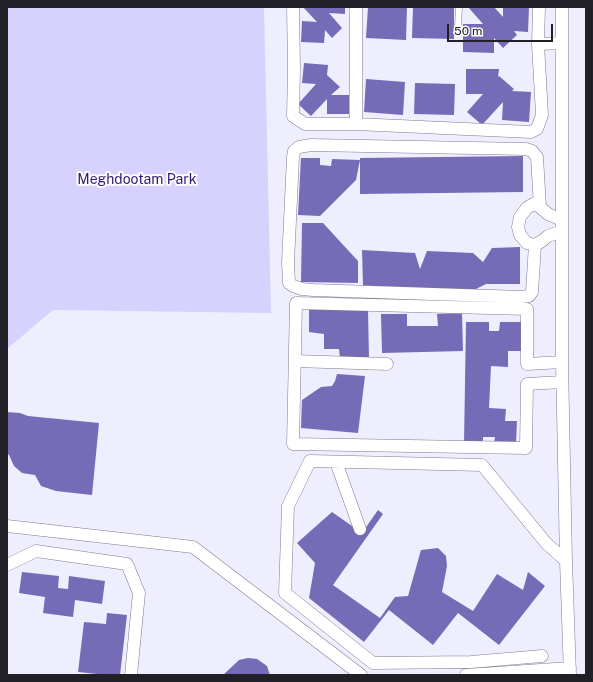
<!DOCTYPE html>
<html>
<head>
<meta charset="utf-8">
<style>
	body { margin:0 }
	#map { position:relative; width:593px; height:682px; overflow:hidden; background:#efeeff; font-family:"Public Sans",sans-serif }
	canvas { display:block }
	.frame { position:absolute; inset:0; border:8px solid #212027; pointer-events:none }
	.scale { position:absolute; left:447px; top:24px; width:106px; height:18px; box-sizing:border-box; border:2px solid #212027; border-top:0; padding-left:5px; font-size:12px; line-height:14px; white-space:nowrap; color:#212027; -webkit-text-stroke:3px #fdfdfd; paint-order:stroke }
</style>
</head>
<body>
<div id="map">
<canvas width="593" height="682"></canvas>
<div class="frame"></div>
<div class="scale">50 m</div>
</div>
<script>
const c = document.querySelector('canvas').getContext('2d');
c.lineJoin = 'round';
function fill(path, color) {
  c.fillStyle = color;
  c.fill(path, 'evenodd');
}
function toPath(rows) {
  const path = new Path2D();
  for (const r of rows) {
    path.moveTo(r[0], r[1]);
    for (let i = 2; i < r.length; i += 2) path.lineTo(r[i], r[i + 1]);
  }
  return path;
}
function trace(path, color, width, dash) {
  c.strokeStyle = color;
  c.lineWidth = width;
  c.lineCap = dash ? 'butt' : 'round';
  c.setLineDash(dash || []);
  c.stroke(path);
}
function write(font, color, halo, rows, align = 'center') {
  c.font = font + ' "Public Sans",sans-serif';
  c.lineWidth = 4;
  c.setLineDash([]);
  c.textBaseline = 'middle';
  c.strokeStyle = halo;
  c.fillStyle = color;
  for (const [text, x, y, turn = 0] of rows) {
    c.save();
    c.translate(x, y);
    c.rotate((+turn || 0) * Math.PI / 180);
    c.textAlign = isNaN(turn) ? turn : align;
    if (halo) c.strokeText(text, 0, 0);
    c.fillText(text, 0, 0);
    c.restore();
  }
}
fill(toPath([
	[7,7,264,7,271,313,53,310,7,349]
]), '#d6d2fd');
fill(toPath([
	[303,7,345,7,345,14,329,13,342,28,332,38,325,30,324,43,301,42,302,21,317,22],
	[368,7,407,7,406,40,366,38],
	[413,7,454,7,454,39,412,38],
	[468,7,494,7,503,17,503,7,529,7,528,32,514,31,517,35,503,48,494,38,494,53,463,52,463,24,483,24],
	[304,63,328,65,327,75,340,87,331,95,349,95,349,114,327,114,327,99,311,116,298,104,316,84,302,83],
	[466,69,499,69,498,77,499,76,514,89,512,91,531,92,529,122,502,120,503,102,482,125,467,112,483,94,466,94],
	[366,79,405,82,403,115,364,112],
	[415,83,455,84,454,115,414,114],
	[523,156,523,192,360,194,360,158],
	[301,158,320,158,320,165,331,166,332,159,360,160,356,180,320,216,298,215],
	[302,223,323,223,358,261,358,283,301,282],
	[520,247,520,284,486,284,474,290,363,286,362,250,415,253,420,269,427,251,473,253,483,262,492,248],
	[309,309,368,310,369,359,340,358,339,349,324,349,324,334,309,332],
	[462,313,463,351,382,353,381,314,407,314,407,326,438,326,437,314],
	[466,322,489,322,489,331,499,331,500,322,522,322,521,351,508,351,508,367,491,366,489,408,506,409,505,421,517,421,516,444,494,443,495,437,483,437,483,443,464,443],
	[337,374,365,376,358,433,301,428,302,400,321,387,332,386,335,381],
	[7,412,20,413,28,416,99,423,92,495,56,491,41,486,35,475,22,473,14,466,9,455,7,453],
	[378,510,383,514,333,585,380,618,395,597,408,596,421,550,438,548,446,556,447,566,442,592,473,611,497,574,523,590,528,572,545,586,499,645,458,613,433,645,389,610,364,642,309,598,315,563,297,543,332,512,362,533],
	[22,572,59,576,58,588,68,589,69,576,105,581,102,604,75,600,73,617,43,613,45,597,19,593],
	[107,613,127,615,120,675,97,675,97,674,78,672,84,622,106,624],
	[248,658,257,659,267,666,270,675,223,675,239,660]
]), '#766bb7');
const lane = toPath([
	[458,27,459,7]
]);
const street = toPath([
	[293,7,294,69,293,116,305,124,356,124,531,132,537,129,542,115,538,44,539,7],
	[356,7,356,124],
	[562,7,562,362,566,561,570,675],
	[538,44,562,43],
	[562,220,548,214,540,207,533,204,527,208,520,217,518,227,520,235,527,243,535,245,542,241,548,236,562,231],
	[535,245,532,292,529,296,522,297,313,290,302,289,293,286,289,283,288,263,293,157,294,151,299,147,311,145,526,149,532,151,537,157,540,207],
	[295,361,387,364],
	[562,362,527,364,527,309,296,303,293,444,526,448,527,384,562,382],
	[336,462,360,529],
	[7,526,193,547,361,675],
	[7,565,36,551,127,564,139,593,131,675],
	[542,656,471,662,373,663,285,593,288,506,310,461,482,465,546,543,566,561],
	[466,675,570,668]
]);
trace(lane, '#7d7c8e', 7);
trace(street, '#7d7c8e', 13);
trace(lane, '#fff', 6);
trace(street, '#fff', 12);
write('14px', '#351975', '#fdfdfd', [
	["Meghdootam Park",137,180]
]);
</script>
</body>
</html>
